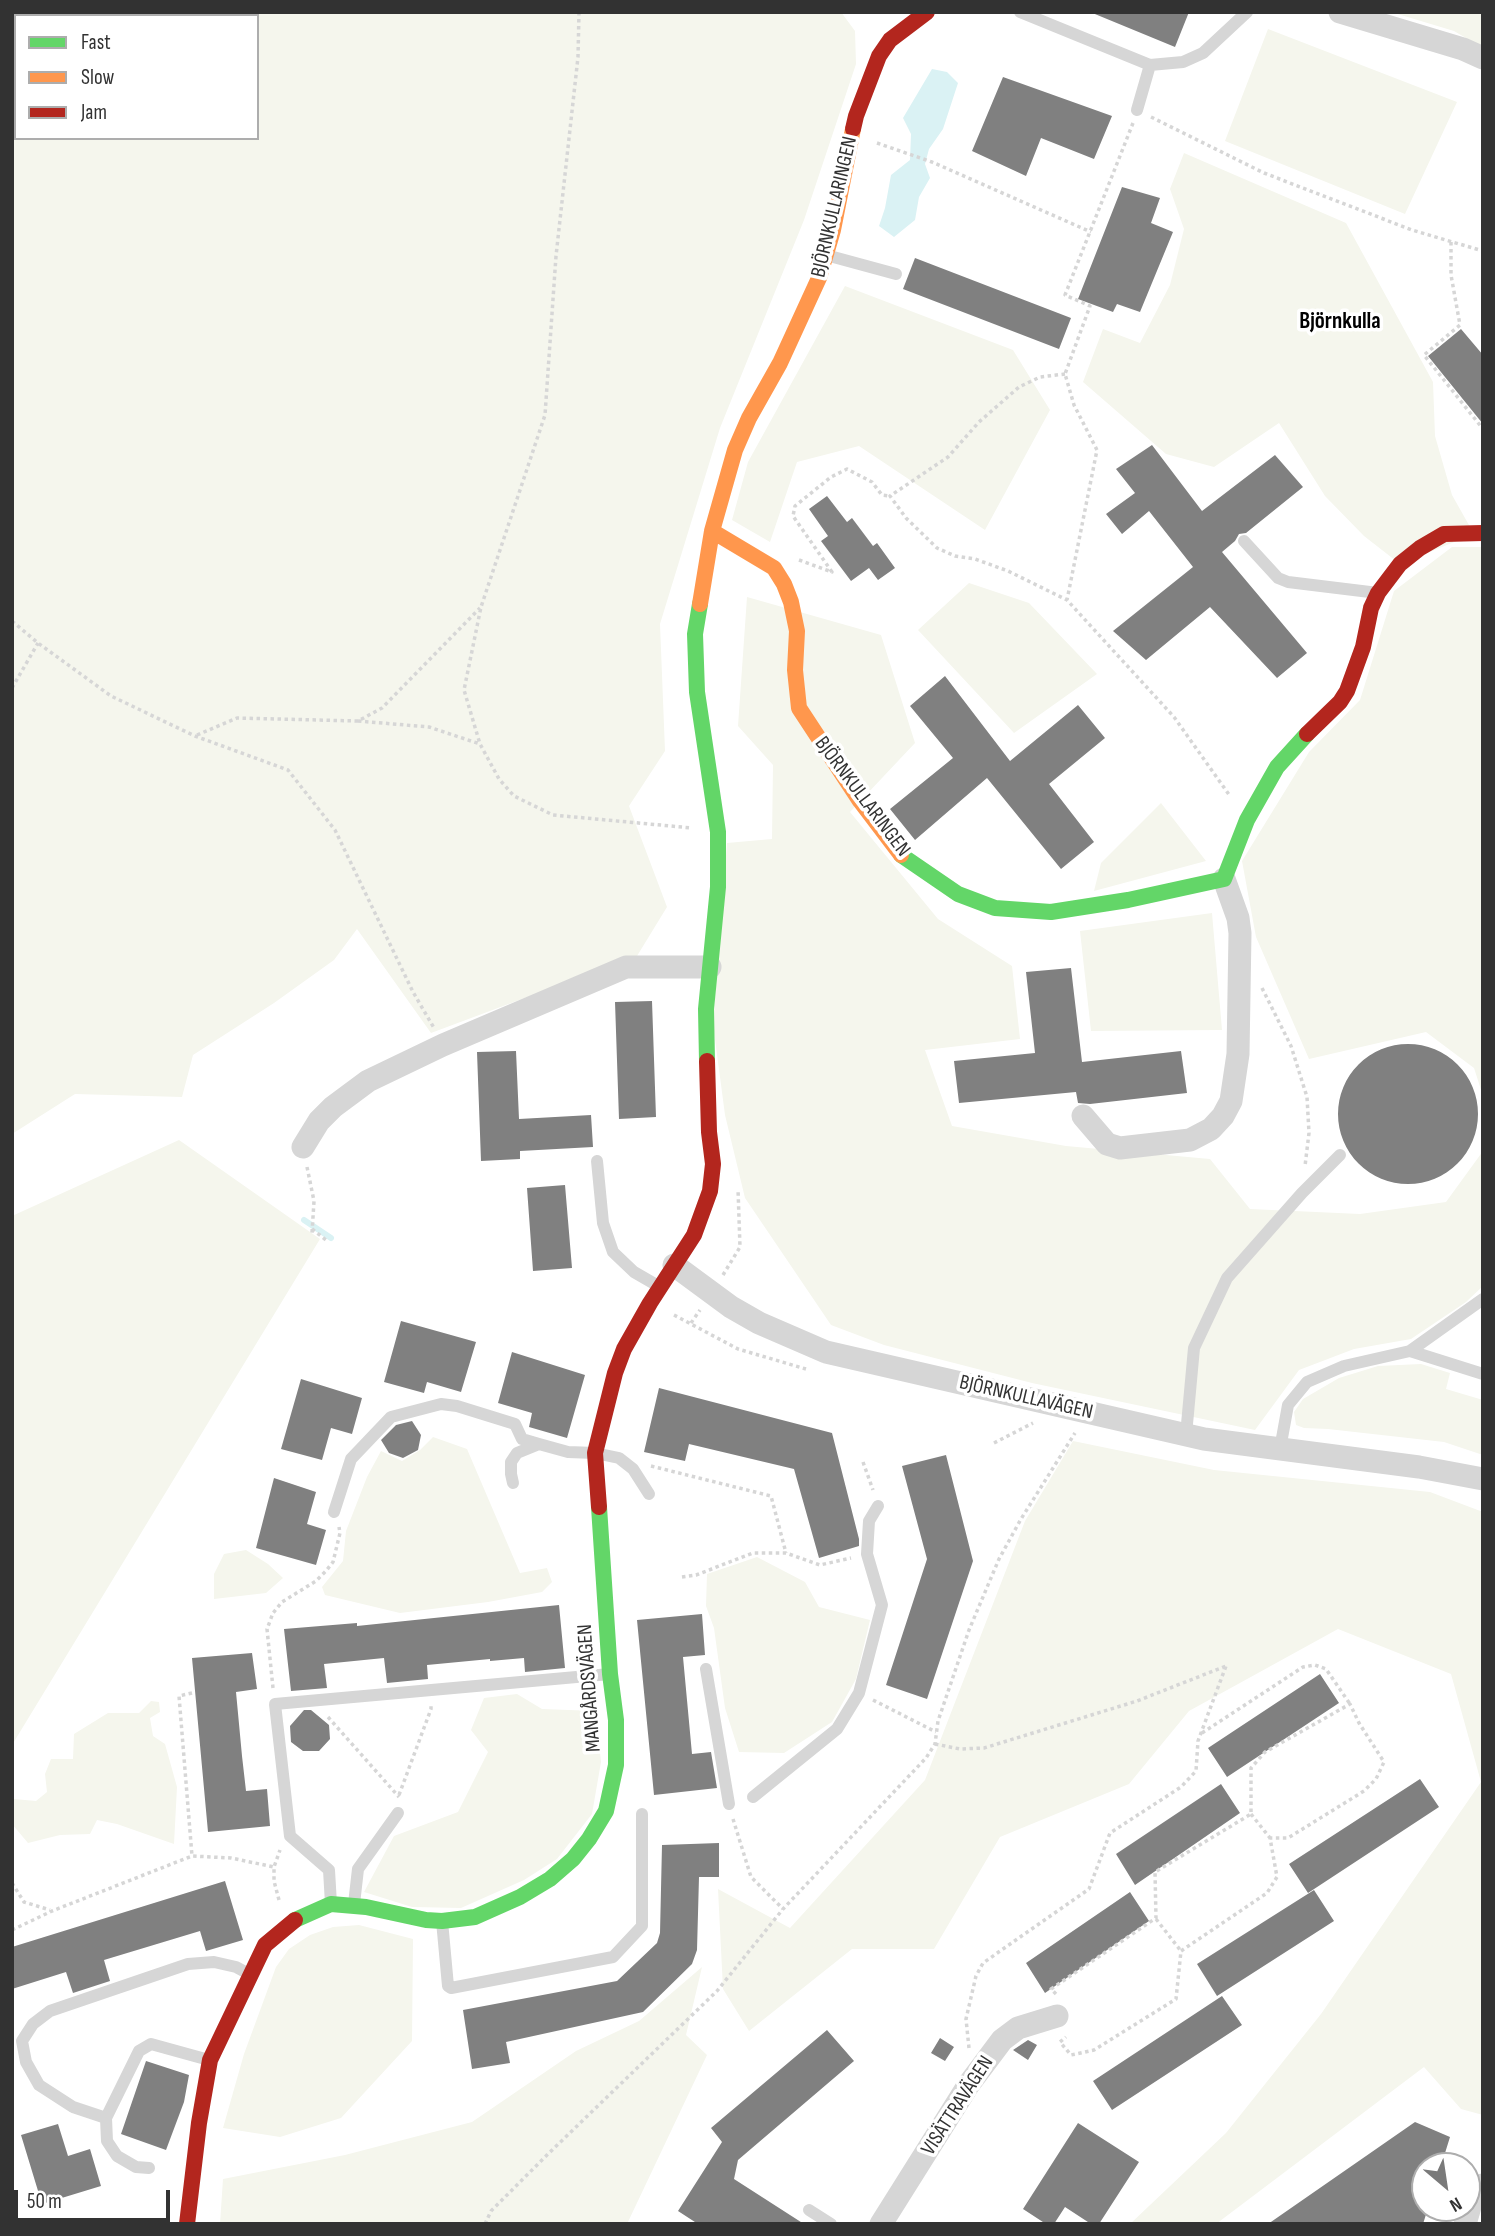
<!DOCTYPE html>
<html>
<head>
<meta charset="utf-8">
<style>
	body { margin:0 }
	#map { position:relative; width:1495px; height:2236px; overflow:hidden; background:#fff; font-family:"Sofia Sans Condensed",sans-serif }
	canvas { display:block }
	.frame { position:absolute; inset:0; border:14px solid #323232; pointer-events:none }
	.legend { position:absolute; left:14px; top:14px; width:245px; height:126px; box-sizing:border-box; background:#fff; border:2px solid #adadad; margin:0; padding:9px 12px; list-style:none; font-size:21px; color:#323232 }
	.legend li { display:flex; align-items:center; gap:14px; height:35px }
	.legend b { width:35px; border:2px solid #adadad }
	.north { position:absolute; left:1411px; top:2152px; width:70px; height:70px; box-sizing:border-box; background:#fff; border:2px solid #adadad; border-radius:50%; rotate:151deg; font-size:19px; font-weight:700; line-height:28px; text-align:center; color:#323232 }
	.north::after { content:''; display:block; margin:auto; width:24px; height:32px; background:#7a7a7a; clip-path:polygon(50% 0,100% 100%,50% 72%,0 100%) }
	.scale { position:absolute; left:14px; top:2190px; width:156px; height:32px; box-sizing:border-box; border:4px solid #323232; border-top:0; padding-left:9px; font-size:21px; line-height:24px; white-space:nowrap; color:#323232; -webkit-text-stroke:5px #fff; paint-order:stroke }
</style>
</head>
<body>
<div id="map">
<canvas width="1495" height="2236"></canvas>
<div class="frame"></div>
<ul class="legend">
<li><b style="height:9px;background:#63d668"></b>Fast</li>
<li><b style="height:9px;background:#ff974d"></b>Slow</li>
<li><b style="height:9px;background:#b3261e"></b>Jam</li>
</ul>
<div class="north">N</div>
<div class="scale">50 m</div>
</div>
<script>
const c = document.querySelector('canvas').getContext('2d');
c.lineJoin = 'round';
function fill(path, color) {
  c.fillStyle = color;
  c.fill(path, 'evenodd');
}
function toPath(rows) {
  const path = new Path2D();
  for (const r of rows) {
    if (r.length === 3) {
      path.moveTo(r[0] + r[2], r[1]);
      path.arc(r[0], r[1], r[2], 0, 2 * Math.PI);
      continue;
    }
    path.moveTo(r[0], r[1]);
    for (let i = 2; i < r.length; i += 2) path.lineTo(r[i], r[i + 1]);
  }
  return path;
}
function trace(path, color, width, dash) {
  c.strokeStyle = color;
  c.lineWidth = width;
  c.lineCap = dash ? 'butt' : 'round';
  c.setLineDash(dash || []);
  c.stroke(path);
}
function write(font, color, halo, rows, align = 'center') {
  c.font = font + ' "Sofia Sans Condensed",sans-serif';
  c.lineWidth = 7;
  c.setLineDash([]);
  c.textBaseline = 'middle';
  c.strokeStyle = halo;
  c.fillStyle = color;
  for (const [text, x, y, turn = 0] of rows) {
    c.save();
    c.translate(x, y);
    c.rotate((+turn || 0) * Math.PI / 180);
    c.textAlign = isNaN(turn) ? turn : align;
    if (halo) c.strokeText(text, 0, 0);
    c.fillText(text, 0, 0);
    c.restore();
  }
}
fill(toPath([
	[12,12,841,12,855,31,856,64,804,220,720,428,660,624,665,751,629,806,667,907,637,956,431,1033,357,929,334,960,274,1003,193,1055,182,1097,75,1094,12,1134],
	[16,16,257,16,257,138,16,138],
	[1391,12,1483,12,1483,48,1454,31],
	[1268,29,1457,102,1405,214,1225,141],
	[1184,153,1346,223,1433,382,1435,436,1452,495,1474,534,1400,564,1364,536,1325,496,1279,423,1214,467,1166,454,1083,382,1103,329,1140,343,1170,285,1184,229,1170,189],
	[845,286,1013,350,1050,410,985,530,859,446,797,462,770,542,732,520,748,462],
	[1452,547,1483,547,1483,1096,1474,1068,1426,1032,1309,1059,1256,937,1242,861,1309,752,1360,700,1394,591],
	[969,583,1029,603,1097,674,1014,733,918,630],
	[747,597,881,635,915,743,850,812,938,919,1012,966,1020,1039,925,1050,952,1126,1066,1146,1210,1159,1250,1209,1360,1214,1446,1202,1483,1151,1483,1286,1466,1302,1411,1339,1354,1349,1299,1370,1255,1430,1032,1383,884,1345,831,1325,745,1198,725,1115,713,1024,727,843,772,839,773,765,738,726],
	[1161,803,1206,861,1094,891,1101,863],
	[1212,913,1222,1030,1091,1031,1080,931],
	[179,1140,320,1239,12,1745,12,1216],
	[1421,1364,1450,1373,1446,1389,1483,1400,1483,1455,1444,1442,1328,1429,1304,1428,1296,1425,1294,1412,1303,1399,1339,1378,1378,1366],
	[433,1437,467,1449,520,1573,547,1568,552,1582,542,1592,488,1602,400,1613,325,1595,322,1587,343,1561,346,1531,367,1477,381,1451,402,1461,420,1450],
	[1073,1441,1214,1470,1430,1492,1483,1512,1483,2115,1461,2109,1424,2067,1216,2224,1130,2224,1226,2133,1321,2014,1481,1782,1451,1674,1338,1629,1189,1711,1129,1784,1000,1837,934,1949,852,1949,749,2031,723,1989,718,1889,790,1928,925,1780,1025,1521],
	[246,1550,268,1564,283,1578,266,1593,214,1599,214,1574,224,1554],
	[757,1557,805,1582,819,1607,870,1620,856,1679,832,1722,784,1753,739,1752,725,1708,714,1628,706,1606,707,1574],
	[517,1694,542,1709,596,1711,601,1762,592,1814,557,1859,524,1880,461,1908,412,1907,364,1892,394,1836,458,1812,488,1752,471,1730,484,1698],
	[151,1701,159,1702,160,1712,150,1718,153,1736,165,1744,177,1787,174,1844,117,1824,97,1820,90,1834,60,1835,28,1843,12,1824,14,1799,36,1801,47,1792,45,1774,51,1759,73,1759,74,1734,108,1713,139,1713],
	[359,1925,413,1939,412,2041,341,2118,280,2137,223,2128,244,2054,276,1967,289,1949,310,1935,333,1927],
	[702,1967,686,2035,707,2055,627,2224,220,2224,223,2179,345,2155,472,2122,576,2051,639,2021]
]), '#f5f6ed');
fill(toPath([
	[932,69,947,72,958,83,943,129,929,149,925,164,930,178,919,197,915,220,894,237,879,226,885,208,891,175,910,160,911,134,903,118]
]), '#daf2f4');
trace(toPath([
	[304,1220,331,1238]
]), '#daf2f4', 6);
fill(toPath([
	[1090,12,1189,12,1175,47],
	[1003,77,1112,116,1094,159,1041,138,1026,176,972,151],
	[1122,187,1160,198,1151,223,1173,232,1140,312,1117,304,1113,312,1078,299],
	[915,258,1071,318,1059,349,903,289],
	[1461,329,1483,355,1483,424,1428,356],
	[1152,445,1202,511,1275,455,1303,487,1246,533,1239,534,1235,541,1222,552,1307,653,1277,678,1210,607,1146,660,1113,631,1193,567,1149,511,1122,534,1106,514,1135,493,1116,469],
	[827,496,847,522,852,518,873,546,877,543,895,568,878,580,869,568,851,581,821,541,828,536,809,509],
	[945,676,1010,761,1078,705,1105,738,1049,784,1094,842,1061,869,987,778,915,840,890,809,953,758,910,706],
	[1071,968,1082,1062,1181,1051,1187,1093,1090,1104,1078,1103,1076,1092,959,1103,954,1061,1035,1053,1026,972],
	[652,1001,656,1117,619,1119,615,1002],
	[1408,1114,70],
	[516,1051,519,1119,591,1115,593,1147,520,1151,520,1159,481,1161,477,1052],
	[565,1185,572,1268,533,1271,527,1188],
	[401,1321,476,1342,461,1392,427,1382,424,1393,384,1382],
	[512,1352,585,1375,567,1438,529,1427,532,1413,498,1403],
	[301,1379,362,1398,352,1434,331,1428,322,1460,281,1449],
	[659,1388,832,1433,859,1539,859,1546,819,1558,794,1469,689,1444,685,1461,644,1452],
	[412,1421,421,1435,418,1450,403,1458,389,1453,381,1440,396,1425],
	[946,1455,973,1561,927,1699,886,1685,927,1559,902,1466],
	[274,1478,316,1492,307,1524,326,1530,316,1565,256,1548],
	[559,1605,565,1668,525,1672,524,1658,490,1661,490,1659,427,1665,428,1679,387,1683,384,1658,324,1664,327,1688,291,1691,284,1629,357,1623,357,1626],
	[702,1614,705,1655,683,1657,692,1754,711,1752,717,1788,654,1795,637,1620],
	[252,1653,257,1689,236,1692,242,1756,246,1791,267,1789,270,1826,208,1832,192,1658],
	[1320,1674,1339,1703,1227,1777,1208,1748],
	[304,1710,311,1710,329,1725,330,1739,319,1751,303,1751,291,1742,290,1726],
	[1420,1779,1439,1807,1308,1893,1289,1864],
	[1221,1784,1240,1813,1135,1885,1116,1854],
	[719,1843,719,1877,699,1877,697,1950,692,1964,643,2012,506,2042,510,2063,472,2069,463,2010,617,1981,657,1943,660,1933,662,1845],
	[225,1881,243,1940,206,1951,200,1931,104,1960,110,1981,73,1993,66,1972,12,1989,12,1947],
	[1314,1890,1334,1921,1217,1996,1197,1964],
	[1130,1892,1149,1921,1045,1993,1026,1963],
	[1222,1996,1242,2025,1112,2110,1093,2081],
	[827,2030,854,2061,738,2160,734,2179,804,2224,698,2224,678,2211,722,2142,711,2128],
	[940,2038,954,2047,945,2061,931,2053],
	[1028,2040,1037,2045,1028,2060,1013,2050],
	[146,2061,189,2075,184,2102,166,2150,121,2134],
	[1415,2122,1450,2137,1441,2166,1425,2166,1425,2208,1428,2208,1423,2224,1268,2224],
	[1078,2123,1139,2162,1099,2224,1091,2224,1065,2207,1054,2224,1046,2224,1023,2209],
	[58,2124,68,2156,90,2149,101,2186,42,2204,21,2135]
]), '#808080');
trace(toPath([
	[579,12,578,57,556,256,545,415,481,607,464,690,480,744,499,779,514,796,553,815,692,828],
	[1151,117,1264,173,1412,230,1483,251],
	[1133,123,1065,295,1090,306,1065,374,1074,405,1097,450,1067,600,1174,717,1230,796],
	[877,143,932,162,1091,232],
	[1451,242,1451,275,1460,325,1424,355,1483,429],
	[1065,374,1040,377,1019,387,979,422,948,457,890,496,906,518,937,548,955,556,975,559,1008,571,1067,600],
	[799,560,832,572,793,516,795,506,831,477,847,469,872,482,882,495,890,496],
	[12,621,38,643,111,696,195,736,288,770,335,830,413,992,434,1028],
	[12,688,38,643],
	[358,721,429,727,480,744],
	[197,735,237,718,358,721,382,708,480,608],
	[1262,988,1291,1046,1307,1097,1309,1133,1305,1166],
	[307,1167,314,1201,312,1233],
	[312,1229,326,1240],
	[723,1275,740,1247,738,1189],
	[674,1315,738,1349,806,1369],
	[691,1323,700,1310],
	[994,1443,1033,1423],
	[863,1462,873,1490],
	[651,1466,771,1496,786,1553],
	[682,1577,696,1575,753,1553,786,1553,820,1565,851,1558],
	[273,1688,267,1629,273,1613,282,1602,316,1581,326,1571,333,1562,340,1533,339,1527],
	[192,1693,179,1696,192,1856,231,1858,274,1867],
	[873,1700,936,1732],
	[328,1717,399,1797],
	[1202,1733,1303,1667,1315,1665,1326,1669,1350,1704],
	[935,1744,960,1749,984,1748,1137,1701,1226,1666],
	[399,1795,431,1709,431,1705],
	[1251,1814,1270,1838],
	[733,1819,751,1877,783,1909],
	[12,1883,24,1902,50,1910],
	[279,1900,274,1881,274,1867,280,1850],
	[1156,1919,1181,1951],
	[12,1930,52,1911,192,1856],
	[1056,1994,1051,1989,1156,1918,1155,1872,1251,1814,1251,1768,1265,1752,1350,1704,1359,1723,1384,1762,1376,1779,1364,1791,1288,1838,1270,1838,1277,1877,1267,1893,1181,1951,1176,1999,1094,2050,1071,2055,1060,2042,1066,2037],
	[969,2048,966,2019,976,1976,983,1963,1089,1889,1110,1833,1181,1787,1196,1771,1198,1741,1226,1666],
	[12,2222,14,2224],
	[485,2224,491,2211,548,2154,717,1991,783,1909,926,1758,935,1744,938,1721,969,1630,999,1559,1021,1519,1075,1433]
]), '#d6d6d6', 3.5, [3.5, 3.5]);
trace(toPath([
	[1020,12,1150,65,1183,62,1203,53,1247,12],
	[1137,110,1150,65],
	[826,255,896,274],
	[1244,541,1278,578,1288,582,1378,593],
	[597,1161,603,1223,613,1252,634,1272,660,1287],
	[1410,1351,1483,1299],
	[1186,1435,1194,1348,1227,1278,1302,1193,1340,1155],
	[1280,1449,1288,1405,1307,1382,1344,1366,1410,1351,1483,1374],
	[513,1483,511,1474,511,1462,517,1453,539,1444],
	[334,1512,351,1459,391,1417,441,1404,457,1406,515,1424,522,1439,539,1444,568,1452,595,1453,619,1458,633,1469,649,1494],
	[706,1669,729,1804],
	[753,1797,837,1729,859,1693,882,1605,867,1554,869,1521,878,1506],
	[331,1904,329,1870,290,1836,275,1704,610,1674],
	[354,1904,358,1869,398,1813],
	[442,1921,448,1986,451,1988,613,1957,642,1926,642,1814],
	[209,2060,151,2044,139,2051,106,2118,73,2107,39,2085,26,2062,22,2041,33,2024,50,2011,188,1964,214,1962,236,1967,249,1974],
	[106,2118,107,2141,117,2156,136,2167,149,2168],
	[809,2210,831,2224]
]), '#d6d6d6', 12);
trace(toPath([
	[1340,12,1463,49,1483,58],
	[1083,1116,1107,1144,1120,1148,1190,1140,1211,1129,1223,1116,1231,1101,1238,1054,1240,933,1238,918,1224,879],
	[303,1147,319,1121,333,1107,368,1081,443,1045,626,967,710,967],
	[674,1265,731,1307,759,1323,826,1352,1204,1439,1419,1467,1483,1479],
	[881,2224,969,2084,1002,2040,1018,2028,1057,2016],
	[1465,2224,1473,2196,1483,2185]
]), '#d6d6d6', 23);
trace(toPath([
	[700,604,695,634,697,692,718,832,718,887,706,1009,707,1061],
	[901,855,958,894,995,908,1051,912,1128,900,1224,879,1247,820,1277,767,1307,734],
	[295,1920,331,1904,366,1907,426,1920,442,1921,475,1917,520,1897,550,1879,573,1859,589,1839,606,1811,616,1765,616,1720,610,1674,599,1507]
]), '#63d668', 16);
trace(toPath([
	[712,531,774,568,784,584,791,602,797,631,795,670,799,708,860,801,901,855],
	[700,604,712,531,735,450,749,418,780,363,819,278,833,230,853,129]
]), '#ff974d', 16);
trace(toPath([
	[853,129,856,116,879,56,890,40,927,12],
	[1307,734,1340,702,1347,691,1363,647,1371,608,1378,593,1400,564,1420,548,1444,534,1483,533],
	[599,1507,595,1453,615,1373,624,1349,650,1303,694,1235,710,1191,713,1164,709,1132,707,1061],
	[187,2224,199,2123,210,2060,265,1945,295,1920]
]), '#b3261e', 16);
write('21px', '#323232', '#fff', [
	["BJÖRNKULLARINGEN",835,207,-77],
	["BJÖRNKULLARINGEN",862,797,53],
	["BJÖRNKULLAVÄGEN",1026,1398,13],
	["MANGÅRDSVÄGEN",590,1688,-94],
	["VISÄTTRAVÄGEN",958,2106,-57]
]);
write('bold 23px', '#000', '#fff', [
	["Björnkulla",1340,322]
]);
</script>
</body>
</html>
